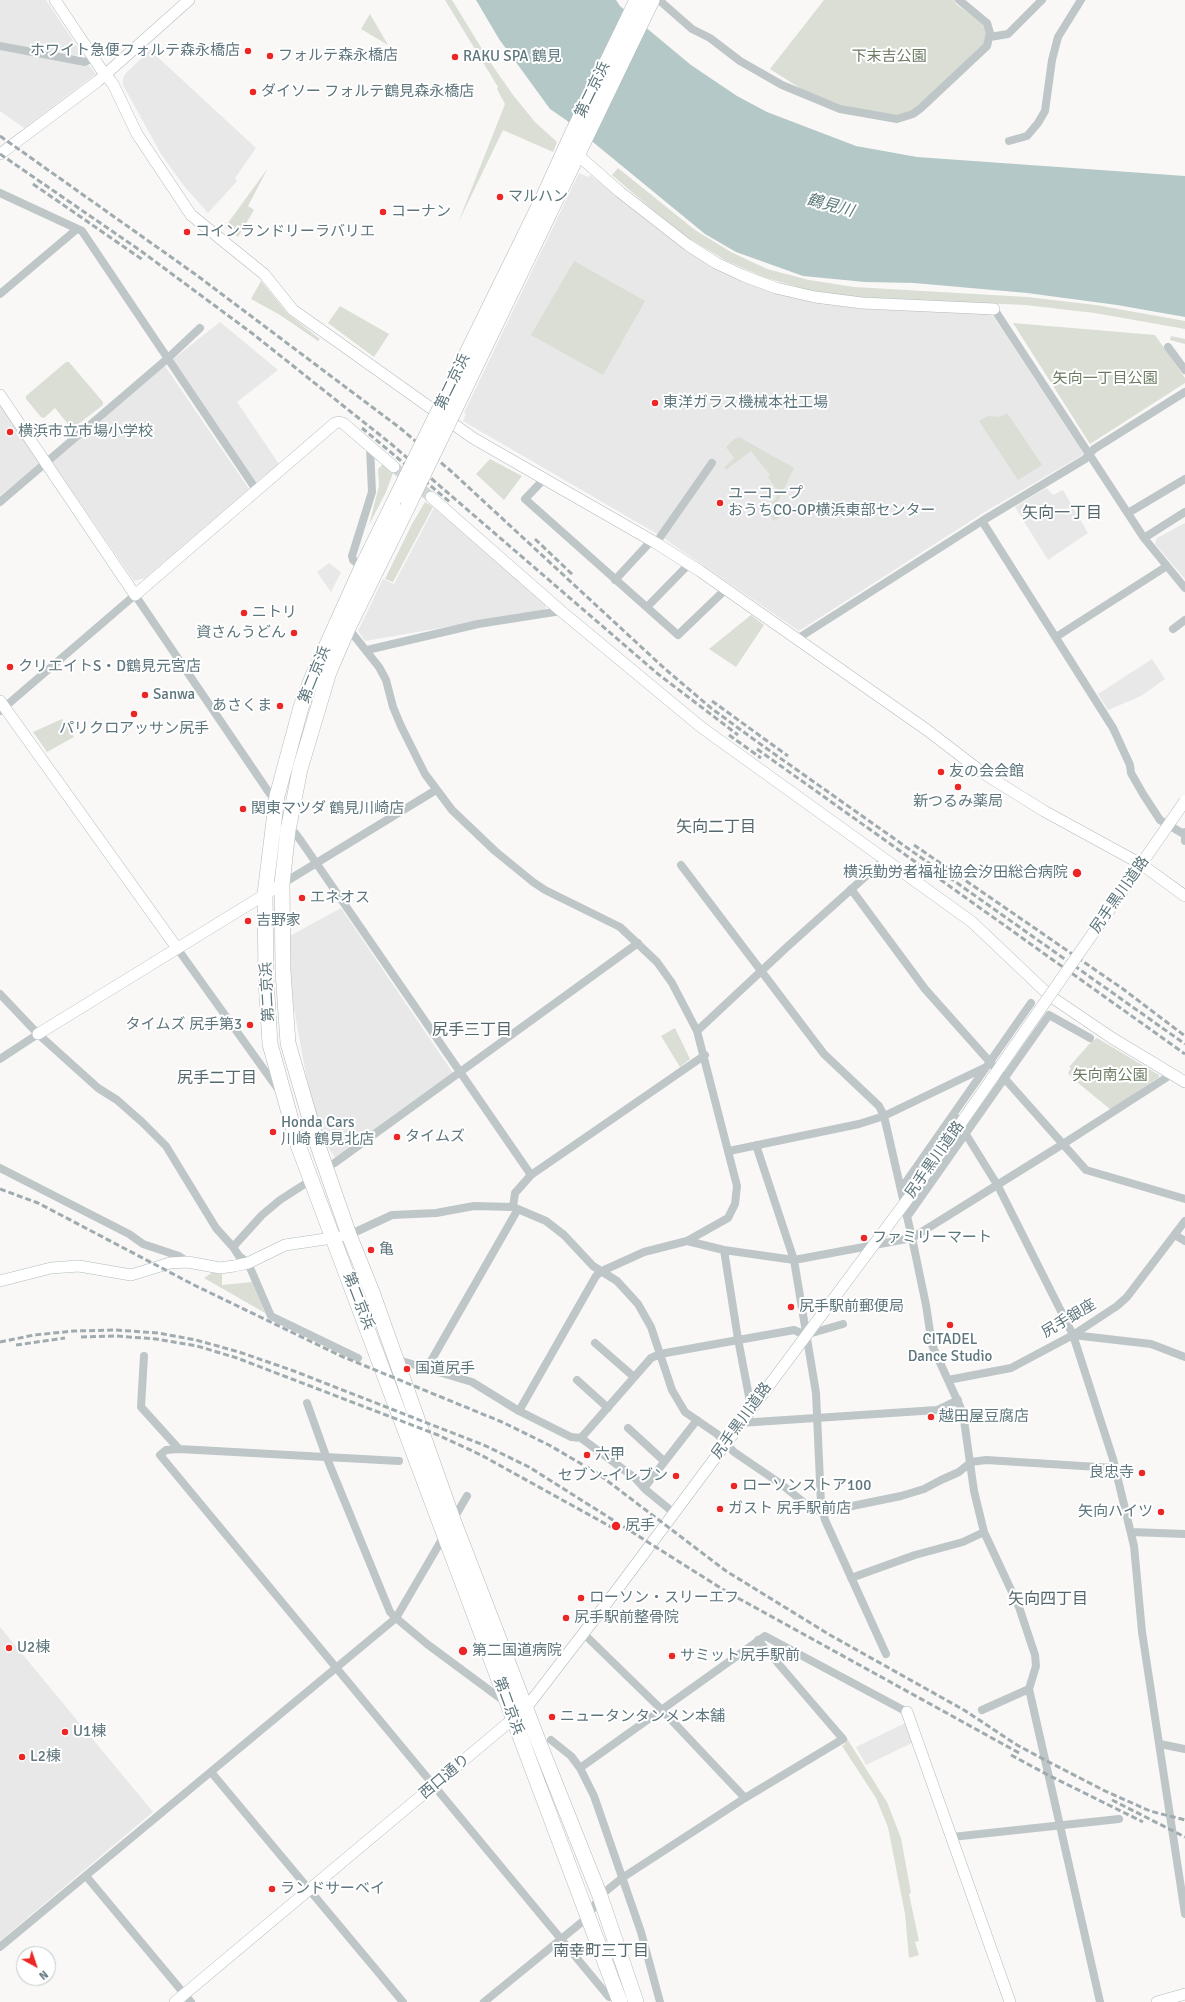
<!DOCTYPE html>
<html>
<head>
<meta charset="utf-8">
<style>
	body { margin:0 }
	#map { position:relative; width:1185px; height:2002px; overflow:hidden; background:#f9f8f6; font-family:Signika,sans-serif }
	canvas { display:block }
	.north { position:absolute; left:16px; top:1946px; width:40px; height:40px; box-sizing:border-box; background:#fff; border:1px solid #bfc8cb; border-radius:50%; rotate:140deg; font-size:11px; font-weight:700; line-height:16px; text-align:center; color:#5e767d }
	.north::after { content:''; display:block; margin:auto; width:14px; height:18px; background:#eb2624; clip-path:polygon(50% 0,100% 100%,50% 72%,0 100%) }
</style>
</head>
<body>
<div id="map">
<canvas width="1185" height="2002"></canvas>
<div class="north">N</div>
</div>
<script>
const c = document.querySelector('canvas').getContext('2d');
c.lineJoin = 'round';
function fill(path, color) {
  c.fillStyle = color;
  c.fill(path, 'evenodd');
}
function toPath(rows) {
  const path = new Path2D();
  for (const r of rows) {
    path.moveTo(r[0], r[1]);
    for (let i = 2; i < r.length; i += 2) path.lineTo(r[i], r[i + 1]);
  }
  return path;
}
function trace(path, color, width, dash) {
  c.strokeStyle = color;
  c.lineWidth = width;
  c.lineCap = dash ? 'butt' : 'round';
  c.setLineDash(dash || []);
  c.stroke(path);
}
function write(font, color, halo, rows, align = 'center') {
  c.font = font + ' Signika,"Noto Sans JP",sans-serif';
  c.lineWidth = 4;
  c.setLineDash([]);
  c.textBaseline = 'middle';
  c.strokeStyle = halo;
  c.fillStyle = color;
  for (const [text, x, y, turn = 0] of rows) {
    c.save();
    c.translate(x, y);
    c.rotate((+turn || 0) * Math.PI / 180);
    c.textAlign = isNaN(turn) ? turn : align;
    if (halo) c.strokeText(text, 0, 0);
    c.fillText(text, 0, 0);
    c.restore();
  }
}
fill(toPath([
	[0,0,46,0,82,54,74,56,0,42],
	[0,49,90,66,96,74,24,128,0,111],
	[150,50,256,148,235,178,237,181,208,213,184,186,161,154,123,85,123,78,126,73],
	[579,173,588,177,590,175,686,249,754,284,987,314,993,316,1084,454,983,513,799,631,659,535,463,421,466,414,464,413],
	[220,322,278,370,237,402,279,464,255,483,172,360],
	[165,366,249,489,145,578,134,581,52,462],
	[0,403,40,463,0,496],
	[1046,488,1053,495,1063,490,1088,533,1048,560,1015,507],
	[434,508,546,604,545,610,365,641,358,631,383,579,394,584],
	[1185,523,1185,579,1155,544,1157,538],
	[329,563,341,572,331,592,317,572],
	[1152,659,1165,679,1141,696,1108,710,1098,694],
	[341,908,453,1073,412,1102,336,1159,323,1140,310,1097,293,1003,288,937],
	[0,1627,153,1812,0,1941],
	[905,1723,912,1743,866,1765,856,1747]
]), '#e7e8e7');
fill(toPath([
	[445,0,452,0,490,62,513,95,535,122,557,142,553,152,503,130,458,223,505,104,497,89,498,87],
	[824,0,954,0,956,4,981,22,986,29,988,34,985,45,911,112,896,117,841,105,806,92,770,69],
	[370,14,388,45,361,29],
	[268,168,248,206,254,210,238,237,225,227],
	[618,168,695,230,731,252,767,269,809,280,854,287,1027,297,1096,305,1185,321,1185,329,1095,313,1025,305,852,297,808,290,763,277,725,260,688,238,654,211,612,175],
	[574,261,645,301,603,375,531,335],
	[261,281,288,314,320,339,318,341,280,315,251,299],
	[340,306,389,334,374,357,328,323],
	[1013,323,1155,335,1185,378,1185,383,1090,444],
	[1171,336,1185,339,1185,344,1170,340],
	[66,362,69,362,103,402,103,405,72,429,55,408,44,418,41,417,26,399,26,396],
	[1007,413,1042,465,1018,480,979,421,988,416,1000,417],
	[739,437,794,468,773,511,780,517,774,521,764,508,775,500,779,492,768,477,770,475,751,451,727,469,724,468,734,458,726,447,733,440],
	[490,459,522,476,504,500,476,474],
	[383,464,393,473,386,492,369,525,379,486,378,469],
	[425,502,433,507,393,582,385,579,412,524],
	[751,615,764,625,736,667,709,649],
	[62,719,74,737,47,752,33,732],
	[675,1028,690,1059,680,1067,661,1036],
	[1097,1038,1159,1075,1159,1077,1111,1110,1077,1082,1068,1073,1071,1068,1069,1067,1091,1042],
	[213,1272,222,1274,222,1285,252,1282,265,1313,204,1278],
	[846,1737,887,1802,901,1838,911,1893,909,1894,919,1941,915,1942,919,1955,909,1958,905,1914,888,1827,876,1798,842,1746,845,1744,844,1741]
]), '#daded5');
fill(toPath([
	[476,0,616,0,620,6,691,65,737,96,767,112,856,146,917,157,1185,176,1185,317,1117,305,1027,293,914,283,865,282,803,276,736,252,705,234,566,120,550,109,499,39]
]), '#b5c8c8');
trace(toPath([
	[394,467,431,497]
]), '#d2d8d8', 11, [11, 5.5]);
const secondary = toPath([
	[55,0,101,69,113,84,137,134,191,215,264,274,293,310,473,438,656,543,700,571,927,730,983,773,1044,811,1141,864,1185,896],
	[572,150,620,192,688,245,716,263,744,276,776,288,815,297,862,303,994,309],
	[0,154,98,81,189,0],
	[0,395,135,595,335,423,339,422,343,423,394,467],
	[431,497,561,611,701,727,972,922,1050,996,1112,1038,1185,1082],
	[0,701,177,948],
	[38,1034,282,884],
	[0,1281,51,1268,79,1266,131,1275,170,1263,188,1262,220,1268,234,1266,248,1263,285,1245,339,1237],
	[907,1712,1010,2002],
	[175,2002,526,1708,619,1587,913,1192],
	[1157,2002,1185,1994]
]);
const highway = toPath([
	[442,404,542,200,572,134,637,0],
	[455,409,652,0],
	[397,496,362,567,312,678,301,707,277,796,265,894,266,979,270,1044,298,1145,620,2002],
	[407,508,348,628,329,672,300,769,288,830,282,884,283,971,288,1043,317,1143,349,1235,372,1292,453,1520,539,1743,600,1896,636,2002]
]);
trace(secondary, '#b1bbbd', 12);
trace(highway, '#b2b9bb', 16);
trace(toPath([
	[659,0,692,29,710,38,740,61,782,85,840,109,897,119,913,114,921,108,987,46,990,33,987,23,959,0],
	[990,37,1008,34,1042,0],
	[0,46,85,62,93,58],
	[1009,141,1027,136,1038,123,1045,111,1052,60,1058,37,1081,0],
	[0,193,82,231,257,491],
	[0,294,77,229],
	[994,309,1144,538,1185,588],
	[1168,347,1185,370],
	[544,479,525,499,678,635,726,589],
	[0,502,167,359,200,328],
	[1128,513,1185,479],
	[982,521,1113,728,1130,765,1131,773,1143,794,1160,820,1182,833,1185,832],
	[1144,538,1185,512],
	[656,543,712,463],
	[362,567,353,560,352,556,372,492,370,447],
	[615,580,652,540],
	[647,607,689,564],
	[348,628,379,667,386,680,393,707,401,726,425,774,452,810,495,851,533,882,545,890,620,927,657,962,672,983,697,1031,737,1186,735,1204,728,1218,687,1241],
	[1173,629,1185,620],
	[1056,637,1167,566],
	[797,639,982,521,1085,459,1094,449,1185,392],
	[367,650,478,624,561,611],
	[0,711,135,595,270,794,277,796],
	[288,830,295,833,301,841,531,1175],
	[1185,839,1185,841],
	[681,865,824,1054,879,1106,884,1116,912,1238,926,1305,932,1345,963,1413,974,1491,984,1532,1019,1607,1035,1655,1036,1666,1029,1689,1100,2002],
	[282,884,436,790],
	[851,889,925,989,1086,1170,1185,1199],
	[177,948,278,1089],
	[0,994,38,1034,98,1088,117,1100,142,1122,166,1146,216,1228,233,1247,239,1256,248,1263,271,1316,358,1358],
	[697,1031,787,947,885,859],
	[0,1059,38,1034],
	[954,1115,998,1186,1073,1335,1113,1459,1134,1546,1142,1632,1185,1914],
	[756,1145,794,1260,816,1393,821,1504,825,1520,886,1654],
	[729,1151,859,1124,884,1116,986,1067],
	[0,1168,129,1234,143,1244,179,1256,188,1262],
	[326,1168,336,1162,638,943],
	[901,1189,1031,1003],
	[513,1207,515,1193,531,1175,705,1055],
	[907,1217,1049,1015,1090,1038],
	[349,1235,392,1215,436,1213,474,1206,513,1207,546,1221,564,1235,593,1266,617,1281,638,1304,651,1327,672,1390,685,1412,717,1434,734,1452,781,1484,812,1509,823,1512,901,1496,924,1489,941,1480,959,1472,971,1462,986,1460,1114,1468],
	[1175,1235,1185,1241],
	[233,1247,262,1215,280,1200,311,1180],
	[724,1250,738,1339,751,1407],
	[1073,1335,1151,1344,1185,1357],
	[595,1343,634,1377],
	[144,1356,141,1407,179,1449],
	[395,1359,472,1382,519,1411,571,1437,581,1438,651,1358,660,1354,794,1330,805,1335,843,1324],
	[427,1368,518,1209],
	[577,1380,608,1408],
	[948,1380,1011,1368,1073,1335,1117,1306,1127,1297,1185,1221],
	[307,1403,326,1456,390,1612,396,1618,427,1644,504,1701],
	[519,1411,596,1276,602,1271,644,1252,687,1241,724,1250,794,1260,912,1238,1063,1144,1172,1074],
	[740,1423,937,1410,958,1400],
	[628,1428,664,1461],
	[581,1438,635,1478,646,1490,674,1513],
	[399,1461,179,1449,166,1450,160,1455,609,1997,618,1997],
	[644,1488,697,1420],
	[453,1520,467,1496],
	[1131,1532,1185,1534],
	[851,1578,915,1555,963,1542,984,1532],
	[584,1634,661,1709,745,1798],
	[982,1710,1029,1689],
	[551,1740,571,1756,580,1768,594,1796,641,1932,660,2002],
	[1160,1744,1185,1749],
	[580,1768,765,1636,907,1712],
	[211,1772,403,2002],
	[952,1837,1119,1819],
	[86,1876,191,2002],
	[0,1947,396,1618,444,1536],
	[484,2002,588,1917,600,1896,622,1878,745,1798,843,1739,758,1640]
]), '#bfc6c8', 8);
trace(secondary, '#fff', 11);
trace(highway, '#fff', 15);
trace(toPath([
	[0,136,195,274,400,428,452,472,664,668,711,708,756,741,1185,1044],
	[0,154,141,251,253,334,390,443,658,674,738,735],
	[33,184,143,260],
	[362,428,451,503],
	[535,539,574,576],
	[712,701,788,756],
	[729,735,761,758],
	[757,749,1185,1054],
	[914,845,1123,989,1185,1036],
	[0,1189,38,1203,194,1285,341,1356,502,1422,549,1445,597,1473,726,1571,830,1635,964,1710,1017,1745,1045,1760,1105,1791,1150,1811,1185,1820],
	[81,1337,116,1336,156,1339,197,1346,237,1358,438,1435,481,1455,613,1528],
	[0,1342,34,1335,74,1331,115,1330,158,1333,196,1340,239,1352,294,1371,486,1446,529,1467,727,1592,1021,1754],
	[16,1345,65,1338],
	[1011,1755,1048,1775,1143,1822],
	[1112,1800,1185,1837]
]), '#a0abaf', 3, [6, 3]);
const secondaryBridge = toPath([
	[913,1192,1185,801]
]);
const highwayBridge = toPath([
	[397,496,442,404],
	[407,508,455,409]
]);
trace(secondaryBridge, '#b1bbbd', 12, []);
trace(highwayBridge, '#b2b9bb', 16, []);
trace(secondaryBridge, '#fff', 11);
trace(highwayBridge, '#fff', 15);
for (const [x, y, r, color] of [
	[248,51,4,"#eb2624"],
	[270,56,4,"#eb2624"],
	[455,57,4,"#eb2624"],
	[253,92,4,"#eb2624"],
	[500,197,4,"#eb2624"],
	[383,212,4,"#eb2624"],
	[187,232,4,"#eb2624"],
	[655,403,4,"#eb2624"],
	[10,432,4,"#eb2624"],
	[720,503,4,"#eb2624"],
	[244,613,4,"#eb2624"],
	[294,633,4,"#eb2624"],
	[10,667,4,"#eb2624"],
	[145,695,4,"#eb2624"],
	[280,706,4,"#eb2624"],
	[134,714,4,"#eb2624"],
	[941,772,4,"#eb2624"],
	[958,787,4,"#eb2624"],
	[243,809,4,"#eb2624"],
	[1077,873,5,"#eb2624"],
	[302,898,4,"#eb2624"],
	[248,921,4,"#eb2624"],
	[250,1025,4,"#eb2624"],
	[273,1132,4,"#eb2624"],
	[397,1137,4,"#eb2624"],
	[864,1238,4,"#eb2624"],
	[371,1250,4,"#eb2624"],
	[791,1307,4,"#eb2624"],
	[950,1325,4,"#eb2624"],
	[407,1369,4,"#eb2624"],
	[931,1417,4,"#eb2624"],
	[587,1455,4,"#eb2624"],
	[1142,1473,4,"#eb2624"],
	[676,1476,4,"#eb2624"],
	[734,1486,4,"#eb2624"],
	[720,1509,4,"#eb2624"],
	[1161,1512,4,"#eb2624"],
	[616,1526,5,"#eb2624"],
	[581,1598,4,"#eb2624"],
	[566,1618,4,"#eb2624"],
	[9,1648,4,"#eb2624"],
	[463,1651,5,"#eb2624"],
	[672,1656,4,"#eb2624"],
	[552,1717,4,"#eb2624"],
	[65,1732,4,"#eb2624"],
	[22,1757,4,"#eb2624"],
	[272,1889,4,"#eb2624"]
]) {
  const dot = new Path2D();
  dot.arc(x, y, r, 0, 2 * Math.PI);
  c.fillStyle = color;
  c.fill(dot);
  trace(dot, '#fff', 1.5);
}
write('15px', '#5e767d', '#fff', [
	["ホワイト急便フォルテ森永橋店",240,51,"right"],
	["フォルテ森永橋店",278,56],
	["RAKU SPA 鶴見",463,57],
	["ダイソー フォルテ鶴見森永橋店",261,92],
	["マルハン",508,197],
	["コーナン",391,212],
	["コインランドリーラバリエ",195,232],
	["東洋ガラス機械本社工場",663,403],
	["横浜市立市場小学校",18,432],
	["ユーコープ",728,494],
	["おうちCO-OP横浜東部センター",728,511],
	["ニトリ",252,613],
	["資さんうどん",286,633,"right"],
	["クリエイトS・D鶴見元宮店",18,667],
	["Sanwa",153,695],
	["あさくま",272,706,"right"],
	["パリクロアッサン尻手",134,729,"center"],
	["友の会会館",949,772],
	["新つるみ薬局",958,802,"center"],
	["関東マツダ 鶴見川崎店",251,809],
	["横浜勤労者福祉協会汐田総合病院",1068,873,"right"],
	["エネオス",310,898],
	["吉野家",256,921],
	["タイムズ 尻手第3",242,1025,"right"],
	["Honda Cars",281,1123],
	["川崎 鶴見北店",281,1140],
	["タイムズ",405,1137],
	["ファミリーマート",872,1238],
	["亀",379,1250],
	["尻手駅前郵便局",799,1307],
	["CITADEL",950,1340,"center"],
	["Dance Studio",950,1357,"center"],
	["国道尻手",415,1369],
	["越田屋豆腐店",939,1417],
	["六甲",595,1455],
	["良忠寺",1134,1473,"right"],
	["セブン-イレブン",668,1476,"right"],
	["ローソンストア100",742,1486],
	["ガスト 尻手駅前店",728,1509],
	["矢向ハイツ",1153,1512,"right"],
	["尻手",625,1526],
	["ローソン・スリーエフ",589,1598],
	["尻手駅前整骨院",574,1618],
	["U2棟",17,1648],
	["第二国道病院",472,1651],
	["サミット尻手駅前",680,1656],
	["ニュータンタンメン本舗",560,1717],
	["U1棟",73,1732],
	["L2棟",30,1757],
	["ランドサーベイ",280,1889]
], 'left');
write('15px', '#6c7a62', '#fff', [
	["下末吉公園",889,57],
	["矢向一丁目公園",1105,379],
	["矢向南公園",1110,1076]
]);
write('15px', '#5e767d', '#fff', [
	["第二京浜",593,90,-64],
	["第二京浜",453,382,-64],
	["第二京浜",315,675,-68],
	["尻手黒川道路",1120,895,-55],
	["第二京浜",268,992,-93],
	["尻手黒川道路",935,1160,-55],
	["第二京浜",358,1301,69],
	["尻手銀座",1069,1319,-31],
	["尻手黒川道路",742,1421,-54],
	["第二京浜",508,1706,70],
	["西口通り",445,1777,-40]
]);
write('italic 16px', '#5e7b7c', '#fff', [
	["鶴見川",830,206,15]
]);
write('16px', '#55686d', '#fff', [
	["矢向一丁目",1062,514],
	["矢向二丁目",716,828],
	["尻手三丁目",472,1031],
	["尻手二丁目",217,1079],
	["矢向四丁目",1048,1600],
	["南幸町三丁目",601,1952]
]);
</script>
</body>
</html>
